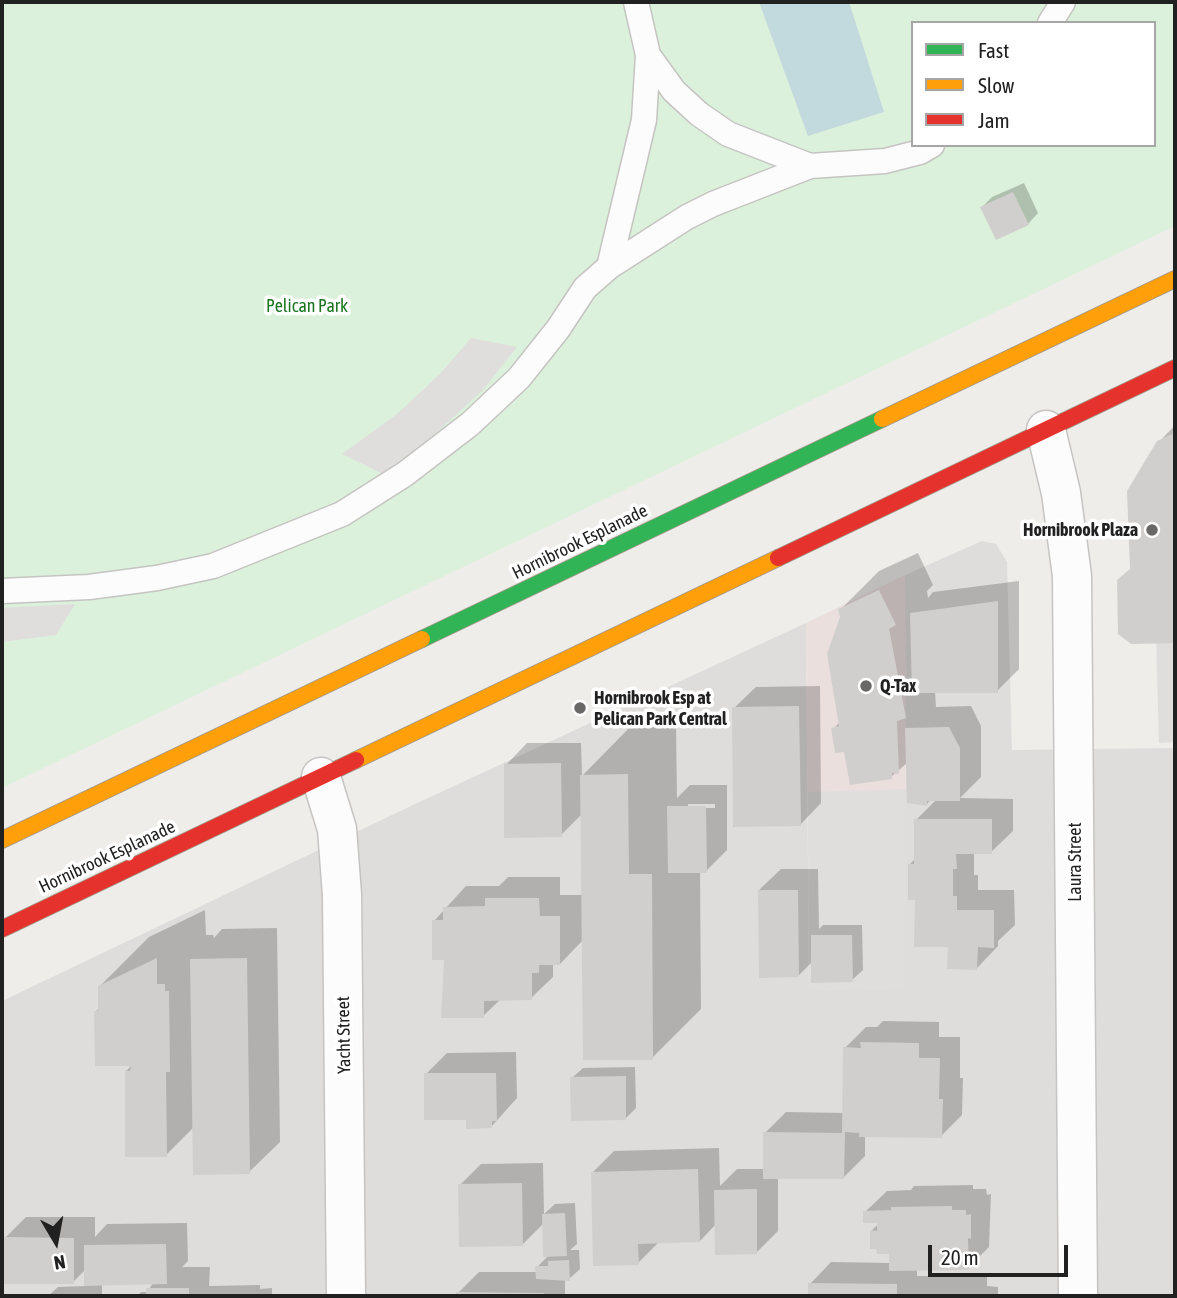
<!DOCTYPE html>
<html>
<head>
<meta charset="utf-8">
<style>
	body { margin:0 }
	#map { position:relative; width:1177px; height:1298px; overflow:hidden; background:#efedea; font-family:"Asap Condensed",sans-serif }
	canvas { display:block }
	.frame { position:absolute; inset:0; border:4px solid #212121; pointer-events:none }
	.legend { position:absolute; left:911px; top:21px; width:245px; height:126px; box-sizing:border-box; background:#fff; border:2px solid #a6a6a6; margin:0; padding:9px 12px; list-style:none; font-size:21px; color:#212121 }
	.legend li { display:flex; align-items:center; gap:14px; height:35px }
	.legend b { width:35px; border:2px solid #a6a6a6 }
	.north { position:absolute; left:21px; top:1207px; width:70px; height:70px; -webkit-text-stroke:5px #fff; paint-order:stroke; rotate:170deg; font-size:19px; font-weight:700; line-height:28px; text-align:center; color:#212121 }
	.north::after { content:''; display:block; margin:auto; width:24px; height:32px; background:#212121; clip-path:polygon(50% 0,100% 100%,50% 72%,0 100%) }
	.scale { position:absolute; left:928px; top:1245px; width:140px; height:32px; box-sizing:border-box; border:4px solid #212121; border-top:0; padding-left:9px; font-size:21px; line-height:24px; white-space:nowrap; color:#212121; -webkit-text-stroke:5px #fff; paint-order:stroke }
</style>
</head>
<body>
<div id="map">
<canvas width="1177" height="1298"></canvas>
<div class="frame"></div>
<ul class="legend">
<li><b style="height:9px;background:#30b455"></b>Fast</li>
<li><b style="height:9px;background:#ff9f0a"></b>Slow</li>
<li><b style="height:9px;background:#e5322d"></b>Jam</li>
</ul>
<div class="north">N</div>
<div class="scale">20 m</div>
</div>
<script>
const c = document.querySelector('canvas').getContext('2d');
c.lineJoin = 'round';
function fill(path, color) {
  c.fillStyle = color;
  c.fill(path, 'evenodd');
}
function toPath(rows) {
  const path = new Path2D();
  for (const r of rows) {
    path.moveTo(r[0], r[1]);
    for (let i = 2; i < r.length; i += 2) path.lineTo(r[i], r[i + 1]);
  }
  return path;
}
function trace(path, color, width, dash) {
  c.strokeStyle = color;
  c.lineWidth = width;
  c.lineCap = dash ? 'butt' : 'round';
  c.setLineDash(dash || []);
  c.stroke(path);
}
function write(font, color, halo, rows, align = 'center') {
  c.font = font + ' "Asap Condensed",sans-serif';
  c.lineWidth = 7;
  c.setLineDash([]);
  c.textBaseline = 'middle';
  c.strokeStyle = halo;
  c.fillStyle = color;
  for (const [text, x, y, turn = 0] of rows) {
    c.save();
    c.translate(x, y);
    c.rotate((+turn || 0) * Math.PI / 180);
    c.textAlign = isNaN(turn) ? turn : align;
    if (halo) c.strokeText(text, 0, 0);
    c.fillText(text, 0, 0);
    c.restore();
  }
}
fill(toPath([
	[982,541,996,544,1007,562,1012,750,1175,748,1175,1296,2,1296,2,1001,413,805,806,623,809,989,906,987,905,575]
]), '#dedddb');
fill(toPath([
	[905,575,906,988,809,990,806,623]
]), '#ebdfde');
fill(toPath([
	[2,2,1175,2,1175,226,2,788],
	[913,23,1154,23,1154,145,913,145]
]), '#dcf1db');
fill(toPath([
	[471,338,517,347,483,390,436,433,383,474,342,454,397,414,440,374],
	[75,604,56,635,2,642,2,608],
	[1156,637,1175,637,1175,742,1159,743],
	[906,789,906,988,809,990,808,792]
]), '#dfdedd');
fill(toPath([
	[759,2,849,2,884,112,808,136]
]), '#c2d9de');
fill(toPath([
	[1024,183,1038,213,1028,224,982,207,992,197],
	[1175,425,1175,642,1131,642,1132,568,1159,442],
	[918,553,933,585,927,591,928,598,933,592,1019,581,1019,669,997,691,935,691,936,707,971,706,981,726,981,777,960,798,1013,799,1013,831,991,852,974,852,974,875,978,875,978,890,1014,890,1015,925,998,941,998,946,977,968,949,946,916,898,909,865,916,858,916,820,937,799,931,799,927,804,908,762,891,777,846,750,833,729,840,722,842,617,840,610,879,571],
	[820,686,821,803,800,825,734,708,756,687],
	[631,726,676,726,677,798,690,785,727,785,727,850,706,871,700,871,701,1009,652,1058,583,940,560,964,553,963,553,977,531,998,501,999,483,1016,445,958,434,921,466,886,499,886,508,877,560,877,560,895,583,895,582,814,561,835,506,765,527,743,581,743,582,776],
	[688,804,715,804,715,808,688,808],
	[781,869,818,869,819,929,823,925,862,925,863,970,852,980,813,961,798,976,759,890],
	[205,910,206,935,213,935,214,938,222,929,277,928,280,1142,249,1172,194,1127,166,1155,126,1071,133,1064,96,1011,100,1008,100,986,149,937],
	[883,1021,939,1022,939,1037,960,1037,960,1078,963,1078,962,1115,941,1136,865,1135,865,1156,844,1177,778,1177,778,1231,757,1252,716,1224,700,1241,660,1241,638,1263,592,1173,614,1151,719,1148,720,1186,737,1169,765,1169,765,1133,786,1112,844,1113,845,1048,866,1027,877,1027],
	[516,1052,517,1098,491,1127,468,1118,426,1074,447,1053],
	[635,1067,636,1108,626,1118,572,1078,583,1068],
	[543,1163,544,1214,555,1204,575,1203,577,1244,570,1250,579,1250,580,1269,569,1279,565,1279,565,1296,458,1296,458,1293,479,1272,537,1272,537,1267,549,1255,544,1223,523,1244,460,1185,481,1164],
	[973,1185,973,1189,986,1189,987,1195,991,1194,989,1247,968,1268,917,1269,917,1276,987,1276,987,1286,998,1287,998,1296,810,1296,810,1284,831,1262,891,1263,891,1252,871,1231,882,1221,865,1212,887,1191,911,1190,914,1186],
	[26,1217,95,1217,95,1237,107,1224,187,1223,188,1261,182,1267,210,1267,209,1286,260,1285,260,1289,272,1288,272,1296,137,1296,141,1292,147,1292,153,1283,102,1284,102,1296,48,1296,58,1287,86,1286,86,1269,73,1282,5,1238]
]), '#0003');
fill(toPath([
	[1013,192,1029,225,996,240,980,207],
	[1175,433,1175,643,1131,644,1118,634,1117,580,1130,569,1127,491,1157,441],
	[879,590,896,625,889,629,906,718,897,721,899,774,892,773,892,779,850,785,844,752,835,753,831,728,839,726,827,654,840,617,838,609],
	[998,601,998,693,912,693,910,613],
	[799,706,801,826,733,827,732,707],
	[949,727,960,748,960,801,927,801,927,806,907,803,905,728],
	[561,763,562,837,504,838,504,764],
	[628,774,629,874,652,874,653,1060,583,1060,580,775],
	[667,806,706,806,707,873,668,873],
	[914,819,992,819,992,854,956,854,957,869,953,869,953,896,957,896,957,910,994,910,994,948,978,947,977,970,947,969,948,947,914,947,915,900,908,900,908,864,914,864],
	[758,890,798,890,799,977,759,978],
	[485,898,539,898,540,916,560,916,560,965,539,965,539,973,532,973,532,1000,484,1001,484,1018,441,1018,444,960,432,960,432,920,443,920,443,907,485,906],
	[811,935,852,935,853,982,811,983],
	[157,958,157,984,165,984,165,991,169,991,170,1072,166,1072,167,1157,125,1157,125,1070,130,1071,131,1066,95,1066,94,1011,98,1011,98,986],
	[247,958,250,1174,193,1175,190,959],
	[860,1042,919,1043,919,1058,940,1058,939,1099,943,1099,942,1138,859,1137,859,1133,845,1132,844,1179,763,1179,763,1132,842,1133,843,1047,861,1048],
	[424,1073,496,1073,497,1121,492,1121,492,1128,466,1129,466,1120,424,1120],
	[626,1076,626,1120,571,1121,570,1077],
	[698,1169,700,1242,638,1244,639,1265,593,1266,591,1172],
	[522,1183,523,1246,459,1247,458,1184],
	[757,1189,757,1254,715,1255,714,1190],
	[952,1206,952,1210,966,1210,966,1215,971,1214,971,1239,968,1238,969,1270,889,1271,889,1254,877,1254,876,1249,870,1249,870,1230,877,1231,877,1223,863,1223,863,1211,891,1210,891,1207],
	[565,1213,567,1256,543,1257,542,1214],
	[3,1237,74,1238,74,1284,3,1284],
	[166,1244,167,1284,84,1286,84,1245],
	[569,1260,570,1281,536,1279,535,1266,548,1266,548,1261],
	[808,1283,897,1284,897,1296,808,1296],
	[146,1288,189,1288,189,1296,146,1296],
	[456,1292,544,1293,544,1296,456,1296]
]), '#d1cfcd');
const lane = toPath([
	[1050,23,1063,2],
	[648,55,674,91,699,114,728,134,810,166],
	[609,267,644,120,648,55,636,2],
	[2,591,89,587,157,578,213,566,342,514,405,474,470,424,519,378,558,329,585,288,609,267,687,217,713,204,810,166,885,161,920,152,932,145]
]);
const street = toPath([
	[1046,430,1061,493,1072,576,1078,1296],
	[321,777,337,829,342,895,346,1296]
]);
const fast = toPath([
	[422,639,882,419]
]);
const slow = toPath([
	[882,419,1175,279],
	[356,760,778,558],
	[2,840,422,639]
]);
const jam = toPath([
	[778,558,1175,368],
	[2,929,356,760]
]);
trace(lane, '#c5c4c2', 27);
trace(street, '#c5c4c2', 41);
trace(fast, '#a39989', 18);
trace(slow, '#a39989', 18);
trace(jam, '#a39989', 18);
trace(lane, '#fdfcfc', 24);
trace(street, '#fdfcfc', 38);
trace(fast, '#30b455', 16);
trace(slow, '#ff9f0a', 16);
trace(jam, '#e5322d', 16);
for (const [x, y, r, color] of [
	[1152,530,7,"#696867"],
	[866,686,7,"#696867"],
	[580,708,7,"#696867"]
]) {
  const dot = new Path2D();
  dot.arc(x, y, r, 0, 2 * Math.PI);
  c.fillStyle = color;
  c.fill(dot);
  trace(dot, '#fff', 2.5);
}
write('18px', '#19751e', '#fff', [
	["Pelican Park",307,306]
]);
write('bold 18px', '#212121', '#fff', [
	["Hornibrook Plaza",1138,530,"right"],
	["Q-Tax",880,686],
	["Hornibrook Esp at",594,698],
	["Pelican Park Central",594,719]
], 'left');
write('18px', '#212121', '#fff', [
	["Hornibrook Esplanade",580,542,-26],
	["Hornibrook Esplanade",107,857,-25],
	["Laura Street",1075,862,-90],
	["Yacht Street",344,1035,-91]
]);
</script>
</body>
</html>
